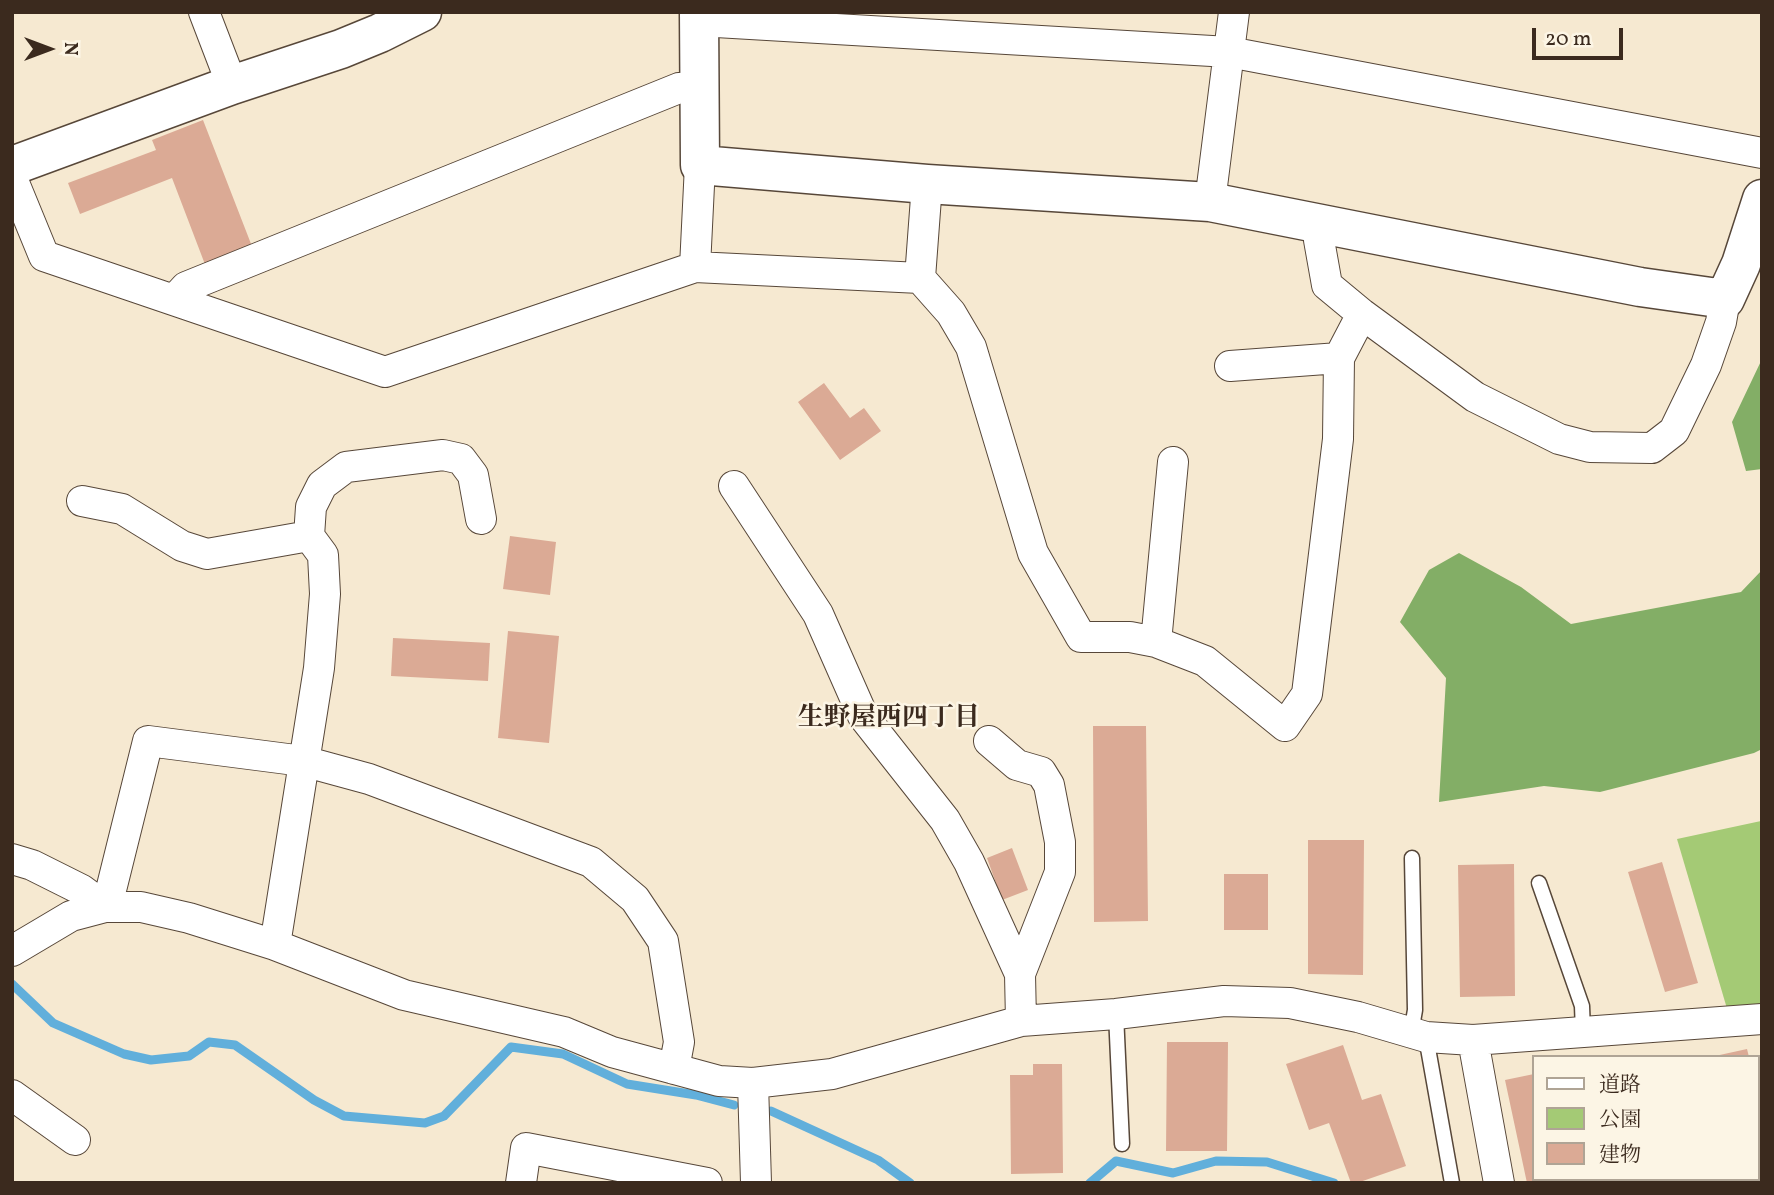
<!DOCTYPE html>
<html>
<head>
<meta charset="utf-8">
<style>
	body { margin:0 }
	#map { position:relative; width:1774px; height:1195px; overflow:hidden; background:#f6e9d1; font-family:Vollkorn,"Noto Serif JP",serif }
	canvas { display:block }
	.frame { position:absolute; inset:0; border:14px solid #3b2a1e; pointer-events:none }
	.legend { position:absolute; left:1532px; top:1055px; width:228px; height:126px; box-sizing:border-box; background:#fcf5e5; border:2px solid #afa495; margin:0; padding:9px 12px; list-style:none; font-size:21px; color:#3b2a1e }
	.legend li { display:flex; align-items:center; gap:14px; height:35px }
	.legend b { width:35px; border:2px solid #afa495 }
	.north { position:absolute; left:14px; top:14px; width:70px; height:70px; -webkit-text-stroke:5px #fcf5e5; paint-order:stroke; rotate:90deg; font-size:19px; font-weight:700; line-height:28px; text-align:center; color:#3b2a1e }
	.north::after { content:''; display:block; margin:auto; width:24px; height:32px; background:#3b2a1e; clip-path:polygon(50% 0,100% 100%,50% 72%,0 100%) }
	.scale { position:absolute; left:1532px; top:28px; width:91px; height:32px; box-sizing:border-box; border:4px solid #3b2a1e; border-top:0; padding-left:9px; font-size:21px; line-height:24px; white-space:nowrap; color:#3b2a1e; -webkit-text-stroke:5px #fcf5e5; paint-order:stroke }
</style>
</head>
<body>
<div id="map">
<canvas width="1774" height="1195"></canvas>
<div class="frame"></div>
<ul class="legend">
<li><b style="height:9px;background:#fff"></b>道路</li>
<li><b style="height:19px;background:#a4ca75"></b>公園</li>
<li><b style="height:19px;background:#dbaa95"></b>建物</li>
</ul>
<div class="north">N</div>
<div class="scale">20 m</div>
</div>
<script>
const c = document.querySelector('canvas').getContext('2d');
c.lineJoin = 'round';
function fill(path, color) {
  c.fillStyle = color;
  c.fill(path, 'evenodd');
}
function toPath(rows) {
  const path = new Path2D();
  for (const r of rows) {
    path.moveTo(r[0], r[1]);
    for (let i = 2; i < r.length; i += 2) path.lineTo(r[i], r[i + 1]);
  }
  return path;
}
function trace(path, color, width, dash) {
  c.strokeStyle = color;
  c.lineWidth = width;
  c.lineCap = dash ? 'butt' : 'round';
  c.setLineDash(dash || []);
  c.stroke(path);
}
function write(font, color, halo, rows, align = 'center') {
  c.font = font + ' Vollkorn,"Noto Serif JP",serif';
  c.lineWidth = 5;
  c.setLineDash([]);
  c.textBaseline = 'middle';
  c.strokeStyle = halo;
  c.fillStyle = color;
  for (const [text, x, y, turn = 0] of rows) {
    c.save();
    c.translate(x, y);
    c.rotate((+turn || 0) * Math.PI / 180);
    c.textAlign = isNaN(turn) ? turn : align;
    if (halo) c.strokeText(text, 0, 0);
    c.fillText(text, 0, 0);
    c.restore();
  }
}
fill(toPath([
	[1761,821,1762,1010,1728,1012,1677,839]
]), '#a4ca75');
fill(toPath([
	[1762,359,1762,469,1746,471,1732,422],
	[1459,553,1521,587,1571,624,1741,592,1762,570,1762,749,1754,753,1600,792,1544,786,1439,802,1446,678,1400,622,1429,570]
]), '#83ae66');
trace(toPath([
	[12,984,53,1023,124,1054,151,1060,189,1056,209,1042,235,1045,314,1100,344,1116,425,1123,444,1116,511,1047,563,1054,627,1084,696,1095,734,1105],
	[771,1111,878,1160,910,1183],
	[1090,1183,1116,1161,1173,1173,1216,1161,1267,1162,1334,1183]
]), '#61afdb', 9);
fill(toPath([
	[203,120,253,249,206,267,172,178,80,214,68,183,156,150,152,140],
	[824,383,850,418,864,408,881,431,840,460,798,402],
	[510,536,556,542,550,595,503,589],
	[508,631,559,636,549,743,498,738],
	[393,638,490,643,488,681,391,676],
	[1093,726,1146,726,1148,921,1094,922],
	[1308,840,1364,840,1363,975,1308,974],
	[1012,848,1028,890,1002,900,987,858],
	[1662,862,1698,983,1665,992,1628,872],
	[1514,864,1515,996,1460,997,1458,865],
	[1224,874,1268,874,1268,930,1224,930],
	[1167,1042,1228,1042,1227,1151,1166,1151],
	[1343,1045,1362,1100,1381,1094,1406,1166,1357,1183,1351,1183,1329,1123,1309,1130,1286,1064],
	[1747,1049,1749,1057,1716,1057,1715,1056],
	[1033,1064,1062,1064,1063,1173,1011,1174,1010,1075,1033,1075],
	[1534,1074,1534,1179,1558,1179,1559,1183,1527,1183,1505,1080],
	[1762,1150,1762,1183,1743,1183,1742,1179,1758,1179,1758,1151],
	[1601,1179,1637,1179,1638,1183,1602,1183],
	[1676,1179,1712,1179,1713,1183,1676,1183]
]), '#dbaa95');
const lane = toPath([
	[1539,883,1582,1006,1583,1032],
	[1116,1014,1122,1144],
	[1411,1033,1415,1010,1412,858],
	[1426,1037,1452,1183]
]);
const street = toPath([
	[204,12,232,85],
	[699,21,1229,52,1762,153],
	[700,165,695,267,920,278,951,313,971,347,1033,553,1081,637,1130,637,1156,642,1205,661,1285,726,1307,694,1338,439,1339,358,1362,314],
	[12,178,44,256,385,372,695,267],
	[1210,202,1234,12],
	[1321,224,1319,240,1327,285,1362,314,1475,397,1559,439,1590,447,1652,448,1674,431,1706,365,1721,322,1725,299],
	[920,278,927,184],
	[175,299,186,287,679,88,700,87],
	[1230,366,1339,358],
	[734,486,818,614,863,716,945,820,969,862,1020,974,1021,1021],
	[82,501,122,509,182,546,207,554,309,536,323,555,325,594,319,668,275,945],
	[309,536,311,507,322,485,346,467,443,455,461,459,473,475,481,519],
	[1156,642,1173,462],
	[989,741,1017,765,1041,772,1049,785,1060,842,1060,872,1020,974],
	[12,859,32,865,82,890,105,907,112,886,148,741,303,761,369,779,591,862,635,899,663,941,679,1042,674,1069],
	[12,951,71,916,105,907,141,907,189,918,275,945,404,995,564,1032,612,1052,719,1081,753,1083,832,1074,1021,1021,1116,1014,1224,1001,1290,1003,1358,1017,1426,1037,1473,1040,1762,1019],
	[1473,1040,1499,1183],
	[753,1083,756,1183],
	[12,1095,75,1140],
	[521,1183,526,1148,707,1183]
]);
const secondary = toPath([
	[699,12,700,165,927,184,1210,202,1640,287,1725,299,1741,264,1762,199],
	[12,166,232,85,341,49,380,33,422,12]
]);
trace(lane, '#574739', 17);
trace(street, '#574739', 32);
trace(secondary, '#574739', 41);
trace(lane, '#fff', 14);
trace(street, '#fff', 30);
trace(secondary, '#fff', 38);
write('bold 26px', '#3b2a1e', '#fcf5e5', [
	["生野屋西四丁目",889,720]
]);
</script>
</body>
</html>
